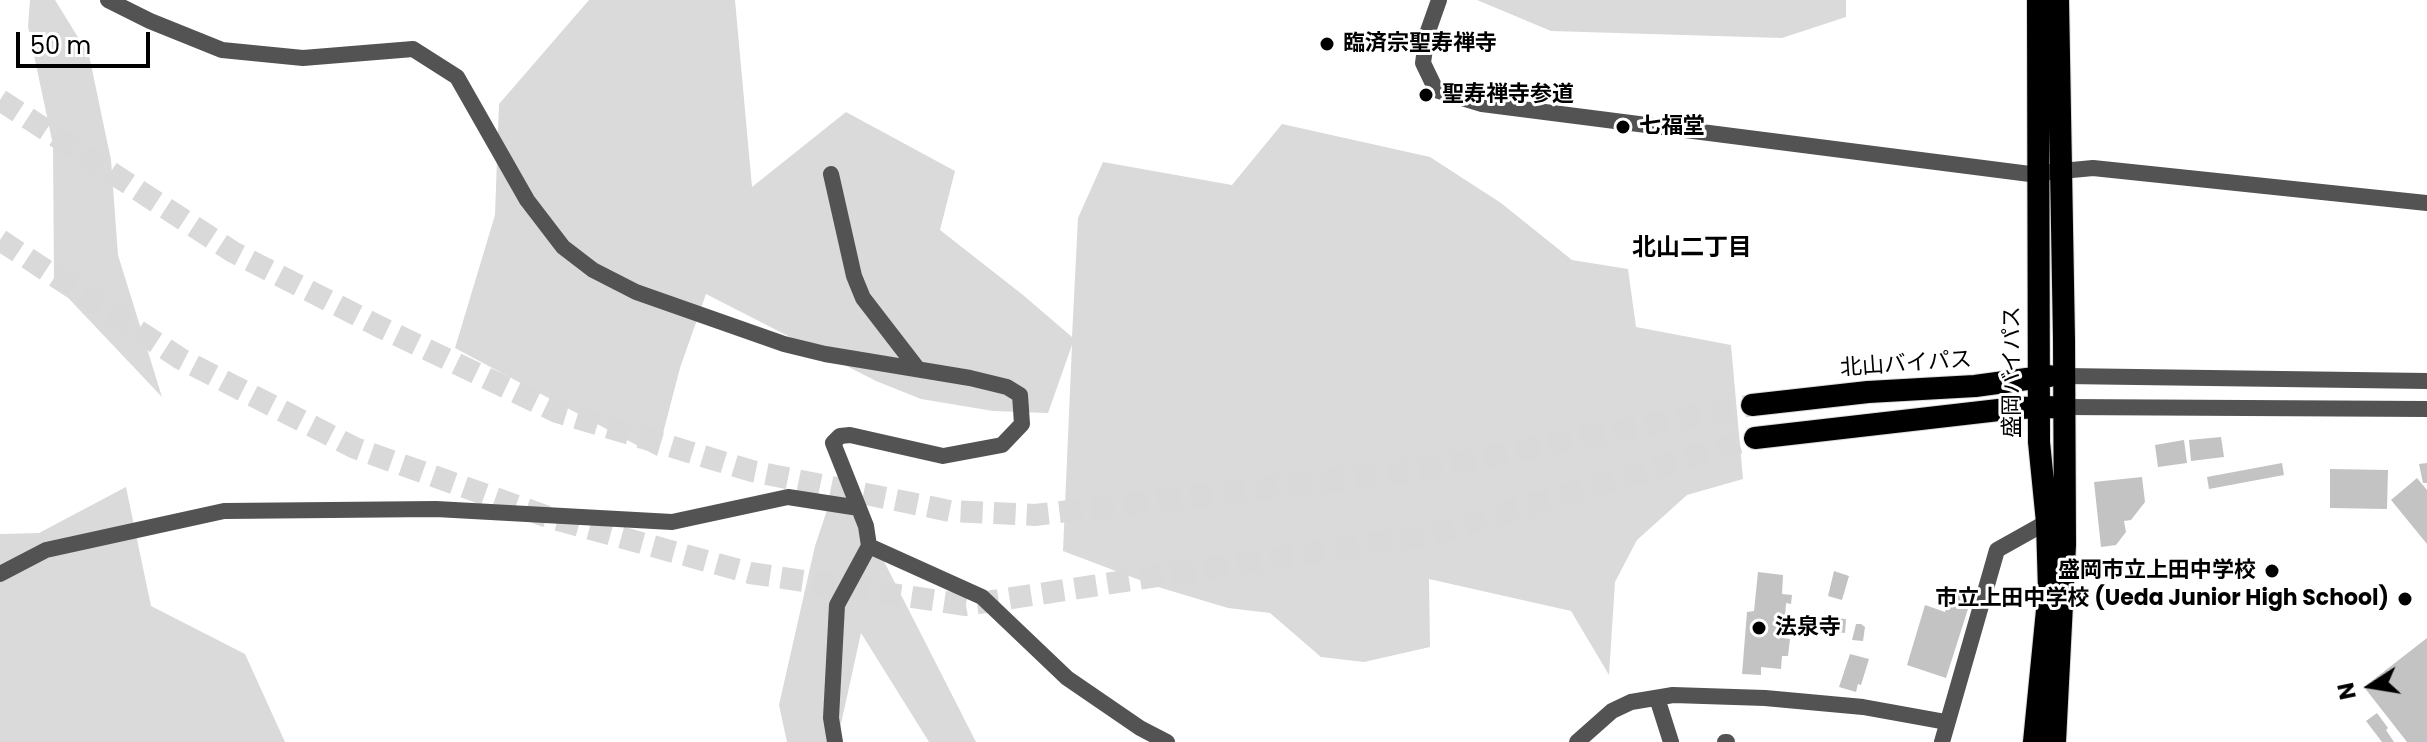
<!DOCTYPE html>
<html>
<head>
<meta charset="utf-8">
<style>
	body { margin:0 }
	#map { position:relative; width:2427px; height:742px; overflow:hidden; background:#fff; font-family:Poppins,sans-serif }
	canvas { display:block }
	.north { position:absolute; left:2331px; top:646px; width:80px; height:80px; -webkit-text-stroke:6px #fff; paint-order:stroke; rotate:258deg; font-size:22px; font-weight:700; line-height:32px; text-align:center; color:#000 }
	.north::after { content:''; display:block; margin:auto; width:28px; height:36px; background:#000; clip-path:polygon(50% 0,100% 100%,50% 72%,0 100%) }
	.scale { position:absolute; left:16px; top:32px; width:134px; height:36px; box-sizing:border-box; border:4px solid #000; border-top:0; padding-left:10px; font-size:24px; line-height:28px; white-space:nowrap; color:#000; -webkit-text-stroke:6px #fff; paint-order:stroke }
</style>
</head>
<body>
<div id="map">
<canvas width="2427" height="742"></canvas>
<div class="north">N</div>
<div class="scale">50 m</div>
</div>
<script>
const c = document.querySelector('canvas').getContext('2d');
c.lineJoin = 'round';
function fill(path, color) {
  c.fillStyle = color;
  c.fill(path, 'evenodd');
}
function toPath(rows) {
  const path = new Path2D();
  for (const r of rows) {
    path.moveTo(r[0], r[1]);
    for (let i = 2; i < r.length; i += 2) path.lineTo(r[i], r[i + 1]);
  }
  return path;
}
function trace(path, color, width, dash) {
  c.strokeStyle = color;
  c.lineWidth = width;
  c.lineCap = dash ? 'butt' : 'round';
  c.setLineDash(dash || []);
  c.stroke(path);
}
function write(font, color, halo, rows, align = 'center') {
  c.font = font + ' Poppins,"Noto Sans JP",sans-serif';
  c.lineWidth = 6;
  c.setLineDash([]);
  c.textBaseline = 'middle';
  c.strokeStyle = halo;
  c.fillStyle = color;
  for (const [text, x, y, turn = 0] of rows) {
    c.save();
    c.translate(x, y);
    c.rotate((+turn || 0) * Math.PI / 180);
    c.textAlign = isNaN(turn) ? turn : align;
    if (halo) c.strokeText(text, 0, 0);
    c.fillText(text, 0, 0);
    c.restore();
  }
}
fill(toPath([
	[30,0,55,0,89,55,111,160,118,255,162,397,54,283,53,145,28,27],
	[589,0,735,0,752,187,846,112,955,171,940,230,1023,295,1072,337,1078,218,1103,162,1232,185,1282,124,1430,157,1501,203,1572,260,1628,269,1636,327,1731,345,1743,479,1687,495,1637,540,1615,582,1609,675,1571,611,1429,579,1430,647,1364,662,1321,657,1270,613,1228,608,1158,587,1063,551,1072,345,1048,413,993,411,921,399,876,381,706,294,680,368,657,456,455,348,495,215,499,104],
	[1477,0,1846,0,1846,17,1782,38,1551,31],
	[840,471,866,526,976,742,929,742,861,633,837,742,787,742,779,705,815,546],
	[126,487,151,606,245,654,285,742,0,742,0,534,39,533]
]), '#dadada');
fill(toPath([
	[2221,437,2224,457,2191,461,2189,440],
	[2184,440,2187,463,2158,467,2155,445],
	[2282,463,2284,475,2209,489,2207,477],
	[2427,463,2427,483,2423,483,2419,464],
	[2330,469,2388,470,2387,509,2330,508],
	[2142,477,2145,502,2131,520,2124,521,2126,532,2116,545,2101,547,2094,482],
	[2417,478,2427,490,2427,544,2391,500],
	[1834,571,1849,576,1842,600,1828,596],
	[1758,572,1783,575,1782,594,1792,595,1791,604,1786,603,1785,618,1792,619,1790,632,1784,632,1783,638,1790,639,1788,656,1782,656,1781,669,1761,667,1761,675,1742,674,1747,612,1754,611],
	[1961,587,1974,590,1946,678,1907,665,1925,605,1945,612,1952,588,1960,591],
	[1833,618,1846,619,1845,633,1832,631],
	[1856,624,1861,624,1865,627,1863,641,1852,640],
	[2427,638,2427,742,2407,742,2364,687],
	[1850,654,1869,659,1861,685,1858,684,1856,692,1839,687],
	[2377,713,2388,728,2386,730,2394,742,2382,742,2366,721]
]), '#c3c3c3');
trace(toPath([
	[0,100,233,252,378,326,557,412,752,471,950,511,1035,515,1408,472,1752,405],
	[0,240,181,359,355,448,551,518,750,573,966,605,1430,535,1755,438]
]), '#d9d9d9', 22, [22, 11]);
const trunk = toPath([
	[1752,405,1868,392,1975,386,2049,376],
	[1755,438,2016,408,2054,407],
	[2034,742,2049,590,2047,522,2039,442,2038,0],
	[2055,742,2065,545,2064,339,2058,0]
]);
trace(trunk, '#dbdbdb', 24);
trace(toPath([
	[108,0,150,21,222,50,303,58,413,49,457,77,527,200,563,247,593,270,636,292,784,344,825,354,970,378,1007,387,1020,395,1022,424,1002,445,943,456,850,435,840,436,833,443,866,526,869,546,837,605,831,718,835,742],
	[1439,0,1427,34,1423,63,1436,90,1482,104,2030,174,2093,168,2427,203],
	[831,174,854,276,863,298,917,368],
	[869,546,982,597,1067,678,1140,728,1167,742],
	[0,574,46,550,224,511,436,509,672,522,788,497,859,508],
	[1657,698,1671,742],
	[1577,742,1612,711,1631,702,1673,695,1765,698,1863,707,1946,722],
	[1725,742,1727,742],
	[1942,742,1997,550,2047,522]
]), '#535353', 16);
trace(toPath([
	[2064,376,2427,381],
	[2063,407,2427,409]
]), '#535353', 16);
trace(trunk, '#000', 22);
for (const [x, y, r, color] of [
	[1327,44,8,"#000"],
	[1426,95,8,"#000"],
	[1623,127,8,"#000"],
	[2272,571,8,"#000"],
	[2405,599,8,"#000"],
	[1759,628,8,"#000"]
]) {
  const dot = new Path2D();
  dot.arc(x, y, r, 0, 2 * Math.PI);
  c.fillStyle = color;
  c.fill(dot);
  trace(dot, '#fff', 3);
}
write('bold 22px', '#000', '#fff', [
	["臨済宗聖寿禅寺",1343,44],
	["聖寿禅寺参道",1442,95],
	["七福堂",1639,127],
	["盛岡市立上田中学校",2256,571,"right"],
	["市立上田中学校 (Ueda Junior High School)",2389,599,"right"],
	["法泉寺",1775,628]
], 'left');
write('22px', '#000', '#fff', [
	["北山バイパス",1906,365,-4],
	["盛岡バイパス",2013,372,-90]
]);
write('bold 24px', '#000', '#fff', [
	["北山二丁目",1692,249]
]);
</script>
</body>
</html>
